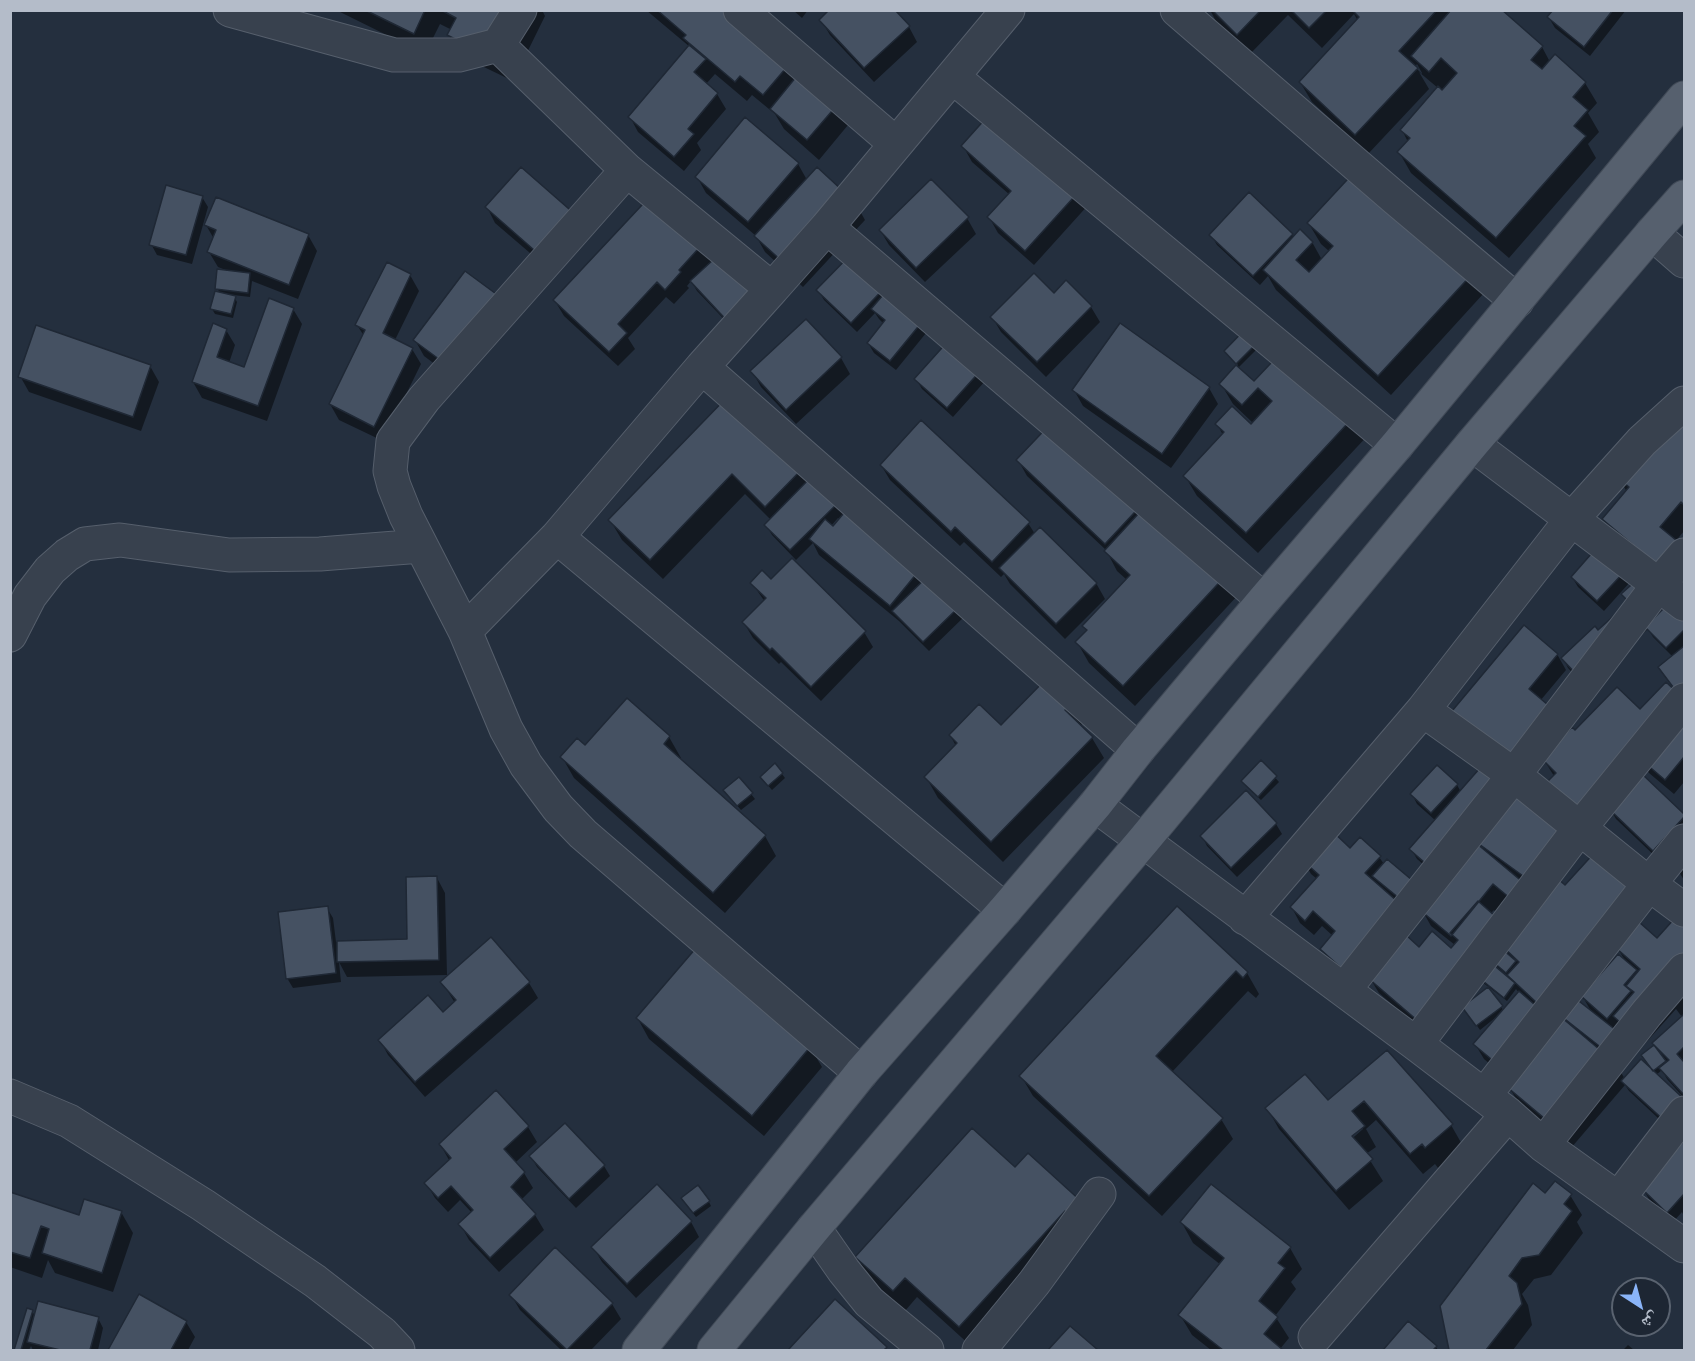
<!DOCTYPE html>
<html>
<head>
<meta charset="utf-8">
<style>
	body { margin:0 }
	#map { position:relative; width:1695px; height:1361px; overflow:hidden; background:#242f3e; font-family:Poppins,"Noto Naskh Arabic",sans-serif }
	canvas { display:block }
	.frame { position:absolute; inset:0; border:12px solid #b4bcc9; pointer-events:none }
	.north { position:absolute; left:1611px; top:1277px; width:60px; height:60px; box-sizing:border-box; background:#1d2633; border:2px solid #59626f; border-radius:50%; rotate:144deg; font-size:16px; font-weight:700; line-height:24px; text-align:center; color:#b4bcc9 }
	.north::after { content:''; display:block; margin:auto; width:21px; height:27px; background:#8ab4f8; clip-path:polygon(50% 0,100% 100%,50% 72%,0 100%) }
</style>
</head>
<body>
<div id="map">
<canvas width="1695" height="1361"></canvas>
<div class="frame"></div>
<div class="north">ش</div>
</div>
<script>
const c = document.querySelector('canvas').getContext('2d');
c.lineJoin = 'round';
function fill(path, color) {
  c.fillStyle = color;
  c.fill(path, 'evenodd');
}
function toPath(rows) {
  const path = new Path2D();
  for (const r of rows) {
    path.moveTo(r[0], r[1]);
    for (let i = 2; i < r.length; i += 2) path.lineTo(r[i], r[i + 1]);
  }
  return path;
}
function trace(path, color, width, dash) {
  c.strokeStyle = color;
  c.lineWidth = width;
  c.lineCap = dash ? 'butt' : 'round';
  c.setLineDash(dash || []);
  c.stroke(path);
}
fill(toPath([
	[336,10,542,10,545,16,513,81,461,56,449,35,452,30,440,24,425,54],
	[646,10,748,10,842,114,848,125,819,160,784,129,775,114,752,95,747,101,715,74,706,84,717,94,726,109,697,143,701,150,684,171,638,132,630,117,690,47],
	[793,10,808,10,802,18],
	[1210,10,1499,10,1542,47,1550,62,1585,83,1597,103,1588,113,1599,132,1588,144,1596,158,1509,258,1411,173,1399,152,1408,142,1402,130,1438,88,1419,72,1429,89,1368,154,1312,102,1300,82,1358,21,1354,14,1322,48,1288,15,1250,54,1217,23],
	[1417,64,1422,73,1422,74,1415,67],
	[1555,10,1626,10,1590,56,1555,28,1549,18],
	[821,20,909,27,917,42,874,82,830,35],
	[963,146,1090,203,1034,265,998,233,989,217,1010,195,972,162],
	[798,164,807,180,856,204,865,220,803,287,765,252,756,236,706,193,697,177],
	[1359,169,1484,293,1391,395,1276,290,1268,276,1260,285,1217,245,1211,235,1292,235,1294,238,1312,242,1322,260,1330,252,1321,244,1309,224],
	[657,191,712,259,740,336,697,291,691,281,687,286,689,288,674,304,666,297,628,338,635,349,618,366,564,316,555,301],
	[202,197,208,207,192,264,157,255,151,244],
	[487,207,576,217,551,271,495,223],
	[967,218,976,234,925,282,889,245,880,230],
	[206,225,308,235,317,251,298,299,252,281,250,297,233,295,237,302,233,318,215,314,212,309,220,293,217,288,228,271,218,267,209,252,214,239],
	[859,248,935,322,896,370,874,353,868,343,884,324,879,319,875,313,857,332,824,300,818,290],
	[465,273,460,383,424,356,415,340],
	[410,275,419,291,395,340,412,349,421,364,383,441,339,420,330,404,364,336,357,325],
	[1066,282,1091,307,1100,322,1046,377,1001,332,992,317,1054,295],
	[293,309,302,324,267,421,202,398,193,382,226,330,235,345,229,363,245,369],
	[806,321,841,358,850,374,796,424,761,387,752,371],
	[1271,335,1238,368,1254,383,1371,432,1258,553,1197,496,1185,476,1223,435,1217,424,1251,426,1253,423,1233,404,1221,384,1238,365,1226,351],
	[150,366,159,382,141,431,29,392,20,376],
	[995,370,953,417,922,389,916,379],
	[1209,388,1218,404,1171,468,1083,406,1074,390],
	[732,394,966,615,929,651,899,621,819,555,813,543,796,560,772,535,766,525,771,520,745,494,663,579,622,540,610,520],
	[838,518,840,519,833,528,831,526],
	[1684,395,1684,531,1675,542,1684,576,1616,540,1604,519,1627,492,1617,475],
	[1056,420,1239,594,1135,706,1089,663,1077,642,1087,632,1084,626,1127,580,1117,571,1106,550,1027,476,1018,460],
	[881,465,1028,523,1035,534,1096,583,1105,599,1065,639,1010,584,1004,574,1001,577,964,542,960,546,890,480],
	[1599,547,1631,581,1604,611,1578,587,1572,577],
	[771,581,864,632,873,647,821,701,781,662,779,664,753,638,744,623,765,602,752,583],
	[1623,594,1684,612,1684,782,1674,794,1649,773,1646,768,1640,774,1684,816,1684,833,1659,860,1616,819,1609,807,1554,776,1544,760,1462,727,1557,654,1566,670,1540,701,1559,716,1568,733,1640,711,1673,690,1674,689,1659,668,1673,657,1653,637,1648,629,1585,686,1568,668,1563,658,1598,632,1629,604],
	[1049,678,1085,721,1080,726,1092,738,1104,758,1003,862,938,798,926,777,956,746,950,735,1001,727],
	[627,700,669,737,681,758,679,760,765,836,776,856,725,913,574,778,562,757,585,747],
	[1261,762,1279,782,1261,800,1246,786,1243,781],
	[782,774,785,778,772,790,765,782],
	[739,779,755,799,741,810,728,795],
	[1457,785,1461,792,1439,878,1417,859,1411,849,1436,821,1417,804,1412,794],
	[1517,795,1568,829,1576,844,1539,896,1529,888,1537,902,1557,880,1565,887,1596,853,1638,891,1647,907,1552,1012,1568,1025,1563,1016,1576,1000,1592,1013,1583,997,1618,956,1626,962,1618,949,1639,924,1657,940,1675,920,1684,929,1684,1128,1681,1123,1674,1131,1675,1133,1657,1159,1644,1150,1641,1145,1659,1119,1629,1091,1625,1085,1571,1148,1518,1102,1509,1087,1512,1083,1484,1059,1475,1044,1496,1019,1495,1018,1480,1030,1464,1007,1488,989,1504,1011,1519,993,1516,989,1507,1001,1482,982,1479,977,1428,1036,1379,993,1368,975,1357,988,1330,964,1322,949,1333,936,1322,926,1314,935,1300,923,1292,908,1317,879,1311,874,1302,858,1328,830,1350,850,1360,839,1379,857,1384,864,1387,861,1418,887,1424,897,1411,912,1402,905,1413,925,1404,935,1419,949,1432,934,1451,950,1455,945,1431,926,1422,910,1476,845,1485,852,1481,844],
	[1512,907,1527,919,1510,938,1502,925,1490,914,1494,910,1504,922,1515,912],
	[1505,948,1511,959,1502,951],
	[1493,960,1496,966,1509,977,1507,979,1490,965],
	[1676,1009,1682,1017,1654,1043,1656,1046,1643,1056,1655,1072,1654,1073,1641,1062,1625,1079,1615,1063,1623,1069,1636,1053,1630,1043,1613,1029,1618,1023,1623,1032,1641,1048],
	[1662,1070,1667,1079,1684,1098,1683,1099,1656,1075],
	[1276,824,1282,834,1237,877,1207,846,1202,836],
	[1684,852,1684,880,1674,864],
	[437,878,445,893,447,975,347,977,339,962,341,982,293,988,287,978,327,908,333,918,336,942,409,940],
	[1177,908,1247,973,1259,994,1256,998,1248,991,1172,1072,1221,1119,1233,1139,1162,1216,1033,1096,1021,1076],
	[442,982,529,983,538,998,425,1097,388,1055,380,1040,442,1014,455,1003],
	[638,1019,810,1047,822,1067,764,1136,649,1039],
	[1387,1052,1451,1125,1463,1146,1438,1168,1435,1164,1423,1174,1376,1120,1366,1129,1376,1147,1366,1154,1383,1181,1349,1210,1279,1129,1267,1108,1328,1102],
	[1363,1125,1363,1129,1348,1142,1346,1139],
	[565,1125,604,1166,610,1176,576,1208,537,1167,531,1157],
	[528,1127,537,1142,515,1163,524,1173,533,1188,521,1200,535,1215,544,1230,499,1272,469,1240,460,1224,472,1213,460,1200,448,1212,435,1198,426,1183,449,1160,440,1144],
	[1684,1143,1684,1216,1682,1212,1673,1222,1649,1199,1643,1189],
	[1015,1169,1082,1204,972,1347,917,1297,905,1311,868,1277,857,1257],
	[10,1194,80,1217,121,1212,133,1233,113,1292,55,1273,48,1260,42,1278,10,1267],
	[1546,1195,1570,1195,1582,1215,1577,1222,1583,1233,1551,1275,1534,1279,1522,1294,1528,1305,1532,1325,1513,1350,1450,1350,1442,1306],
	[709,1202,711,1206,696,1217,685,1203],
	[691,1222,699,1237,636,1298,602,1262,593,1247],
	[1182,1223,1290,1248,1302,1269,1291,1282,1296,1289,1275,1316,1289,1338,1280,1349,1282,1350,1211,1350,1192,1335,1180,1315,1221,1265,1193,1243],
	[511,1295,612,1304,621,1319,591,1350,561,1350,520,1310],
	[139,1296,186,1322,195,1337,188,1350,110,1350],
	[835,1302,886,1348,887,1350,790,1350],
	[28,1310,32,1311,35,1316,98,1318,103,1328,98,1350,33,1350,31,1346,29,1350,16,1350],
	[1408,1323,1436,1347,1438,1350,1385,1350],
	[1070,1328,1096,1350,1050,1350],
	[1628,1345,1634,1350,1623,1350]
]), '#0007');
const building = toPath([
	[365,10,425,10,414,34,365,10],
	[441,10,526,10,502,62,447,35,456,18,441,10],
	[657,10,751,10,838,104,807,140,770,109,796,77,786,68,763,95,740,76,735,82,683,38,686,35,657,10],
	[829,10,895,10,910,26,864,68,819,20,829,10],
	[1212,10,1261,10,1237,35,1212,10],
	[1291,10,1327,10,1309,28,1291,10],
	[1352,10,1437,10,1399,51,1418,68,1355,135,1299,82,1359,17,1352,10],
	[1451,10,1502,10,1543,46,1531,60,1542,69,1555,54,1586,82,1573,97,1588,110,1574,126,1586,136,1496,238,1397,152,1410,138,1400,130,1438,86,1442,90,1457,73,1441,58,1429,72,1411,56,1451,10],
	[1553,10,1613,10,1584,47,1547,17,1553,10],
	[689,45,706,59,694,72,718,93,688,129,694,134,674,157,628,117,689,45],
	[995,108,1083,187,1025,251,987,217,1011,191,961,146,995,108],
	[745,117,799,163,748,222,695,177,745,117],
	[521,167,577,216,542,257,485,207,521,167],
	[817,167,857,204,794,272,754,236,817,167],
	[1359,167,1474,272,1378,376,1263,270,1300,229,1313,242,1296,260,1309,272,1333,246,1307,223,1359,167],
	[931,179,969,217,916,268,879,230,931,179],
	[166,185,203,196,186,255,149,245,166,185],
	[657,189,709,237,679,270,681,272,665,290,657,282,618,324,627,333,609,352,553,300,657,189],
	[1249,192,1293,234,1253,276,1209,235,1249,192],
	[216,197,309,234,289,285,207,252,216,230,204,225,216,197],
	[859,246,893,279,851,323,816,290,859,246],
	[725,249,768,295,733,327,690,281,725,249],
	[387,262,411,274,383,333,413,348,374,427,329,404,365,330,355,325,387,262],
	[217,269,250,273,248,293,215,289,217,269],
	[465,271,503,299,451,368,413,340,465,271],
	[1034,273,1054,293,1066,280,1092,306,1037,362,990,317,1034,273],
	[215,291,236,296,231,314,210,309,215,291],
	[883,295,931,311,890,361,867,343,885,320,871,309,883,295],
	[269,298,294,308,258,406,192,382,213,323,227,329,217,357,244,367,269,298],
	[1257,317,1270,330,1236,364,1224,351,1257,317],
	[806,319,842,357,786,410,750,371,806,319],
	[1120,323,1210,387,1162,454,1072,390,1120,323],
	[36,325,151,365,133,417,18,377,36,325],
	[958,330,991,359,947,408,914,379,958,330],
	[1289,344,1360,410,1246,533,1183,476,1224,432,1215,424,1232,406,1251,424,1272,401,1258,388,1242,405,1219,384,1236,365,1254,381,1289,344],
	[732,392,807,464,765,507,732,474,650,560,608,520,732,392],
	[1684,393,1684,505,1681,502,1660,527,1682,545,1662,569,1602,519,1629,487,1615,475,1684,393],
	[1056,418,1148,498,1105,544,1016,460,1056,418],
	[921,420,1030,522,992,562,955,527,951,532,880,465,921,420],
	[815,473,841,500,790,550,764,525,815,473],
	[1151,500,1229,572,1123,686,1075,642,1087,630,1082,626,1130,575,1104,551,1151,500],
	[854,501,922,567,890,606,809,539,825,519,833,526,854,501],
	[1040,527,1097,583,1056,624,999,568,1040,527],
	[1599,545,1626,570,1597,601,1571,577,1599,545],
	[792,558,866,631,811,687,772,648,770,650,742,622,766,598,750,583,762,570,771,579,792,558],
	[1647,571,1669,594,1579,677,1561,658,1595,626,1598,630,1629,602,1621,594,1647,571],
	[931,573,962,604,923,642,892,611,931,573],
	[1673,599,1684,610,1684,630,1666,648,1645,627,1673,599],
	[1524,625,1558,654,1529,689,1560,715,1517,766,1452,711,1524,625],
	[1684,646,1684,691,1679,695,1658,667,1684,646],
	[1049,676,1074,700,1065,710,1093,737,991,842,924,777,957,743,949,735,979,704,1001,725,1049,676],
	[1666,682,1684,699,1581,812,1548,781,1556,773,1542,759,1572,727,1575,730,1617,687,1640,709,1666,682],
	[627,698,670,736,664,744,766,835,713,893,560,757,577,738,585,745,627,698],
	[1684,703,1684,757,1665,780,1638,757,1684,703],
	[1261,760,1277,776,1258,797,1241,781,1261,760],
	[775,763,783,773,768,786,760,777,775,763],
	[1437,765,1458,784,1431,813,1410,794,1437,765],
	[1480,768,1503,788,1432,869,1409,849,1480,768],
	[1642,774,1684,814,1684,817,1653,851,1609,809,1642,774],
	[739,777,753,793,737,806,723,790,739,777],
	[1246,790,1277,823,1231,868,1200,836,1246,790],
	[1517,793,1569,828,1530,881,1479,844,1517,793],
	[1328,827,1350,848,1360,837,1381,856,1365,873,1406,909,1348,974,1320,949,1335,931,1313,911,1305,921,1290,907,1319,875,1300,858,1328,827],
	[1476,843,1531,889,1517,904,1493,884,1451,936,1420,910,1476,843],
	[1596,851,1639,891,1537,1003,1507,975,1519,962,1501,945,1557,878,1565,885,1596,851],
	[1387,859,1419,886,1405,903,1372,876,1387,859],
	[437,876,439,960,337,962,337,941,407,939,406,877,437,876],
	[1478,901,1504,924,1418,1021,1368,978,1406,935,1419,947,1432,931,1451,948,1458,940,1450,933,1478,901],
	[328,906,336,973,286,979,278,912,328,906],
	[1177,906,1248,972,1243,978,1236,971,1156,1056,1223,1118,1149,1196,1019,1076,1177,906],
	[1675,918,1684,927,1684,975,1632,1033,1613,1016,1634,992,1626,986,1640,969,1616,948,1639,922,1657,938,1675,918],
	[491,937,530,982,415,1082,378,1040,428,995,443,1012,456,1000,440,982,491,937],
	[696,948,811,1046,752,1116,636,1018,696,948],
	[1502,949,1516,961,1506,973,1492,961,1502,949],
	[1618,954,1637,970,1624,985,1631,991,1607,1019,1581,996,1618,954],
	[1490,962,1515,983,1504,998,1478,977,1490,962],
	[1488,987,1503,1006,1476,1026,1462,1007,1488,987],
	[1519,991,1543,1012,1548,1006,1619,1066,1562,1133,1507,1087,1514,1078,1473,1044,1519,991],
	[1575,998,1631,1042,1617,1060,1561,1016,1575,998],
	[1683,1015,1684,1017,1684,1047,1677,1054,1684,1062,1684,1095,1659,1068,1669,1060,1652,1043,1683,1015],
	[1654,1045,1666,1061,1653,1071,1641,1055,1654,1045],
	[1387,1050,1453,1124,1425,1148,1422,1144,1410,1154,1364,1101,1352,1111,1365,1126,1352,1136,1373,1159,1336,1191,1265,1108,1305,1074,1328,1100,1387,1050],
	[1641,1059,1684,1099,1667,1123,1621,1081,1641,1059],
	[496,1090,529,1126,504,1149,525,1172,511,1187,536,1214,490,1258,458,1224,473,1210,451,1186,438,1198,424,1183,451,1158,439,1144,496,1090],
	[565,1123,605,1165,569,1199,529,1156,565,1123],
	[972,1128,1015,1167,1028,1153,1083,1203,1071,1217,1065,1211,959,1327,905,1278,893,1291,855,1257,972,1128],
	[1684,1141,1684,1194,1667,1213,1641,1188,1684,1141],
	[1555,1181,1572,1194,1564,1204,1572,1211,1539,1255,1522,1258,1509,1276,1517,1283,1522,1304,1486,1350,1449,1350,1440,1306,1533,1183,1545,1193,1555,1181],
	[657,1184,692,1221,627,1284,591,1247,657,1184],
	[1211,1184,1291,1247,1278,1263,1285,1268,1259,1301,1278,1317,1264,1334,1283,1350,1223,1350,1178,1315,1224,1258,1180,1222,1211,1184],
	[698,1185,710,1201,693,1213,681,1198,698,1185],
	[10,1192,79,1215,84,1199,122,1211,102,1273,42,1253,49,1229,41,1226,30,1258,10,1252,10,1192],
	[555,1247,613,1303,567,1350,509,1295,555,1247],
	[139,1294,187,1321,171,1350,108,1350,139,1294],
	[835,1299,887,1347,884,1350,788,1350,835,1299],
	[38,1301,99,1317,90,1350,60,1350,27,1342,38,1301],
	[27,1308,33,1310,21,1350,14,1350,27,1308],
	[1408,1321,1437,1346,1433,1350,1383,1350,1408,1321],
	[1070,1326,1098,1350,1048,1350,1070,1326]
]);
fill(building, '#455162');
trace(building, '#1f2835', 1.5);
const street = toPath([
	[230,10,394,55,459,55,498,45,520,10],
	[740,10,896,144],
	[1177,10,1396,199,1517,301],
	[498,45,627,170],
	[953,77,1397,445],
	[827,227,1008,10],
	[1652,233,1684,261],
	[772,289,827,227,1264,600],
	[702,367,1138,750],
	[1472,444,1684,604],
	[557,537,1005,910],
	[465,631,557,537,702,367,772,289,627,170,424,399,393,441,390,471,394,486,406,516,465,631,506,729,526,765,558,808,583,834,861,1073],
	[10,635,30,596,50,570,67,555,85,544,120,540,229,555,320,554,421,546],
	[1423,710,1514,775,1649,884,1684,910],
	[1095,805,1416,1044,1508,1114,1543,1145,1684,1246],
	[1245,918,1423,710,1571,520,1642,441,1684,403],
	[1344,990,1514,775,1659,584,1684,555],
	[1416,1044,1579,829,1684,700],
	[10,1096,69,1121,203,1205,315,1281,382,1333,398,1350],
	[1484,1096,1649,884,1684,841],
	[1543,1145,1647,1013,1684,970],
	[1618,1199,1684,1113],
	[814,1228,844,1271,869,1302,927,1350],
	[1315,1337,1508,1114],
	[979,1350,1034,1283,1099,1194]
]);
const primary = toPath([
	[639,1350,861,1073,1005,910,1095,805,1138,750,1264,600,1397,445,1684,98],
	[714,1350,814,1228,1143,841,1472,444,1652,233,1684,197]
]);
trace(street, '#565f6c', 35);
trace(primary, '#414a57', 35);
trace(street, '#38414e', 33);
trace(primary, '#56606e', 33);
</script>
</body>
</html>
